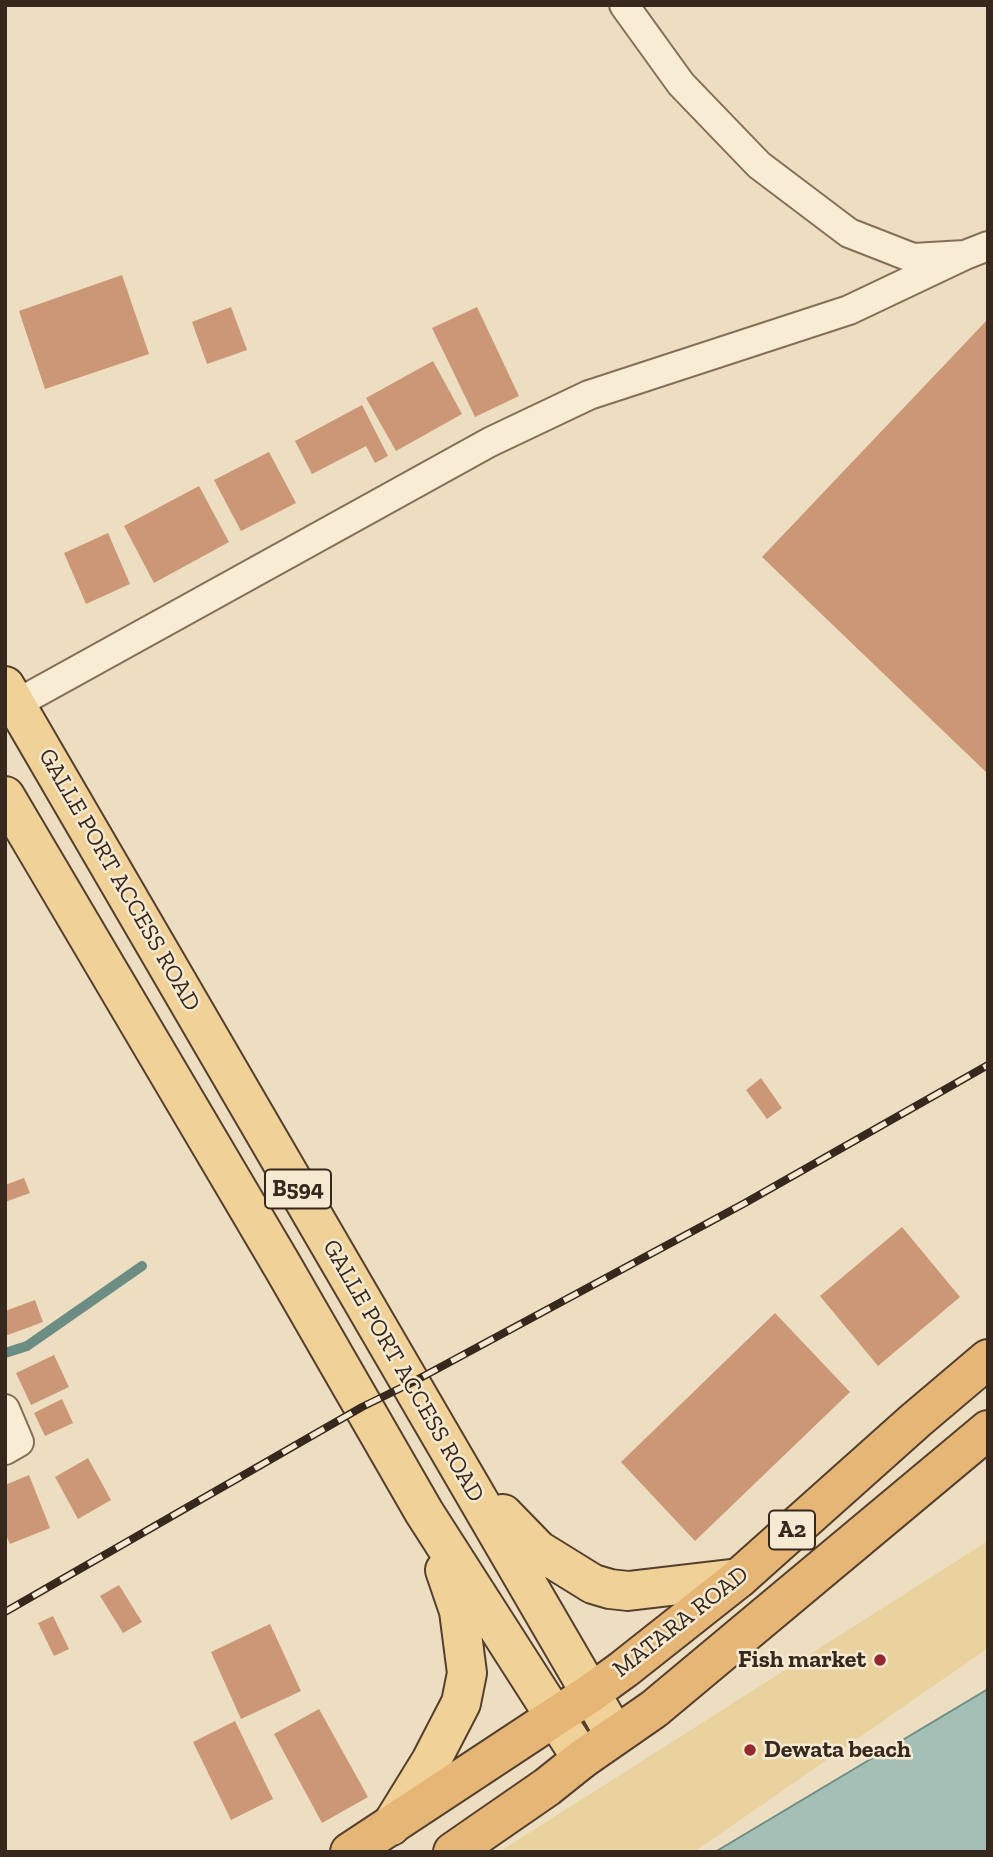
<!DOCTYPE html>
<html>
<head>
<meta charset="utf-8">
<style>
	body { margin:0 }
	#map { position:relative; width:993px; height:1857px; overflow:hidden; background:#eddec1; font-family:"Zilla Slab",serif }
	canvas { display:block }
	.frame { position:absolute; inset:0; border:7px solid #36281d; pointer-events:none }
</style>
</head>
<body>
<div id="map">
<canvas width="993" height="1857"></canvas>
<div class="frame"></div>
</div>
<script>
const c = document.querySelector('canvas').getContext('2d');
c.lineJoin = 'round';
function fill(path, color) {
  c.fillStyle = color;
  c.fill(path, 'evenodd');
}
function toPath(rows) {
  const path = new Path2D();
  for (const r of rows) {
    path.moveTo(r[0], r[1]);
    for (let i = 2; i < r.length; i += 2) path.lineTo(r[i], r[i + 1]);
  }
  return path;
}
function trace(path, color, width, dash) {
  c.strokeStyle = color;
  c.lineWidth = width;
  c.lineCap = dash ? 'butt' : 'round';
  c.setLineDash(dash || []);
  c.stroke(path);
}
function write(font, color, halo, rows, align = 'center') {
  c.font = font + ' "Zilla Slab",serif';
  c.lineWidth = 5;
  c.setLineDash([]);
  c.textBaseline = 'middle';
  c.strokeStyle = halo;
  c.fillStyle = color;
  for (const [text, x, y, turn = 0] of rows) {
    c.save();
    c.translate(x, y);
    c.rotate((+turn || 0) * Math.PI / 180);
    c.textAlign = isNaN(turn) ? turn : align;
    if (halo) c.strokeText(text, 0, 0);
    c.fillText(text, 0, 0);
    c.restore();
  }
}
fill(toPath([
	[988,1541,988,1648,694,1852,499,1852]
]), '#e9d29e');
const water = toPath([
	[988,1689,988,1852,715,1852,988,1689]
]);
fill(water, '#a4c0b6');
trace(water, '#6b8d83', 2);
trace(toPath([
	[5,1353,27,1346,142,1266]
]), '#6b8d83', 10);
fill(toPath([
	[122,275,149,354,45,389,19,311],
	[231,307,247,350,207,364,192,322],
	[477,307,519,396,475,417,432,328],
	[988,319,988,774,762,557],
	[433,361,462,414,396,451,366,398],
	[362,405,388,456,375,463,366,446,312,474,295,441],
	[269,452,296,503,241,531,214,480],
	[199,486,229,542,154,583,124,526],
	[108,533,130,584,86,604,64,553],
	[761,1078,782,1108,767,1119,746,1090],
	[24,1178,30,1193,5,1202,5,1185],
	[902,1227,960,1297,878,1366,820,1296],
	[35,1300,43,1322,5,1336,5,1311],
	[775,1313,850,1392,695,1541,621,1462],
	[54,1355,69,1387,31,1405,16,1373],
	[62,1399,73,1423,45,1436,34,1413],
	[88,1458,111,1500,78,1519,55,1477],
	[29,1475,50,1528,10,1544,5,1533,5,1485],
	[119,1585,142,1622,123,1633,100,1596],
	[53,1616,69,1649,54,1656,38,1623],
	[270,1624,301,1691,241,1719,211,1652],
	[319,1709,368,1797,322,1823,274,1734],
	[235,1721,273,1799,231,1820,193,1742]
]), '#cb9777');
const minor = toPath([
	[624,5,681,84,759,165,849,233,913,258,965,255,988,246],
	[16,704,490,442,589,395,849,310,965,255],
	[5,1409,19,1442,5,1450]
]);
const primary = toPath([
	[5,686,615,1735],
	[5,796,283,1267,424,1512,582,1759],
	[503,1514,538,1550,593,1584,610,1589,628,1591,739,1578],
	[391,1826,431,1761,461,1703,467,1673,459,1611,445,1570]
]);
const trunk = toPath([
	[350,1852,591,1693,624,1669,739,1578,916,1420,988,1359],
	[453,1852,547,1787,582,1759,654,1709,988,1430]
]);
trace(minor, '#866f59', 32);
trace(primary, '#543e2d', 42);
trace(trunk, '#543e2d', 42);
trace(minor, '#f8ecd4', 28);
trace(primary, '#f0d299', 38);
trace(trunk, '#e6b676', 38);
const rail = toPath([
	[5,1612,362,1407,411,1383,745,1203,988,1065]
]);
trace(rail, '#36281d', 8);
trace(rail, '#f5e9d1', 5, [16]);
for (const [x, y, r, color] of [
	[880,1660,7,"#942a2f"],
	[750,1750,7,"#942a2f"]
]) {
  const dot = new Path2D();
  dot.arc(x, y, r, 0, 2 * Math.PI);
  c.fillStyle = color;
  c.fill(dot);
  trace(dot, '#f5e9d1', 2.5);
}
for (const [x, y, w] of [
	[298,1189,66],
	[792,1530,46]
]) {
  const box = new Path2D();
  box.roundRect(x - w / 2, y - 19.5, w, 39, 5);
  c.fillStyle = '#f5e9d1';
  c.fill(box);
  trace(box, '#36281d', 2);
}
write('bold 23px', '#36281d', null, [
	["B594",298,1189],
	["A2",792,1530]
]);
write('24px', '#36281d', '#f5e9d1', [
	["GALLE PORT ACCESS ROAD",119,880,60],
	["GALLE PORT ACCESS ROAD",403,1371,60],
	["MATARA ROAD",681,1622,-38]
]);
write('bold 24px', '#36281d', '#f5e9d1', [
	["Fish market",866,1660],
	["Dewata beach",764,1750,"left"]
], 'right');
</script>
</body>
</html>
